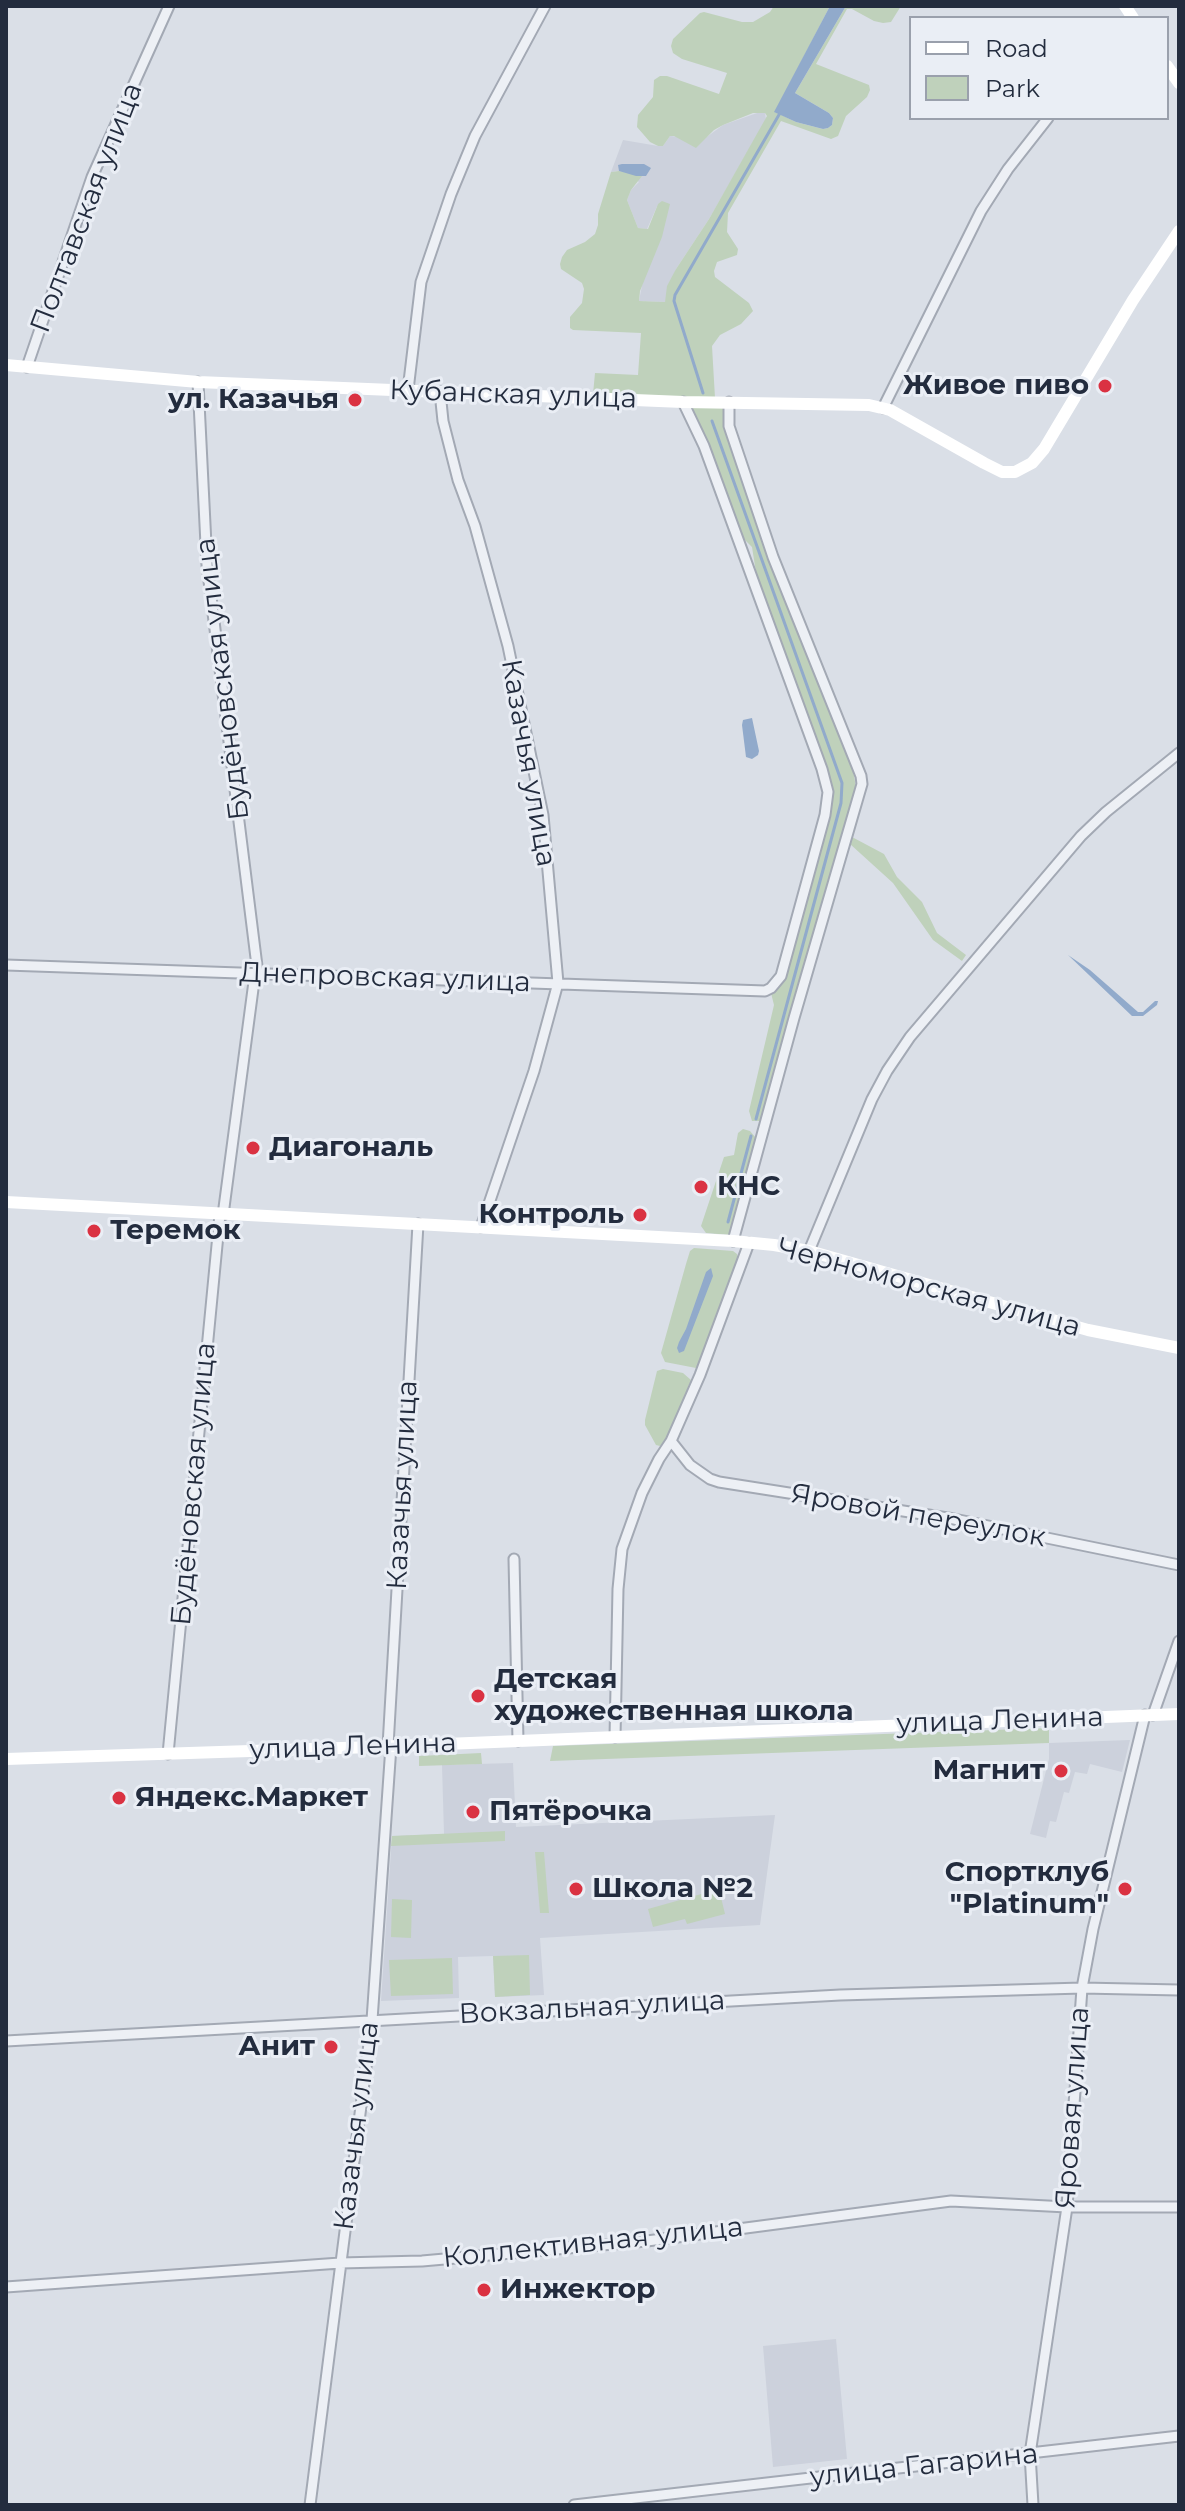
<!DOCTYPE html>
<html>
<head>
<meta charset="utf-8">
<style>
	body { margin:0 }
	#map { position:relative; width:1185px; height:2511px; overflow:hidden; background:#dadfe7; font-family:Montserrat,sans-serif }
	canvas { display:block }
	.frame { position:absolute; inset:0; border:8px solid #232c3e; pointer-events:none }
	.legend { position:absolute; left:909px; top:16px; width:260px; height:104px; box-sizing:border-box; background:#eaeef5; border:2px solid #9aa0ac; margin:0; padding:10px 14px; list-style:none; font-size:24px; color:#232c3e }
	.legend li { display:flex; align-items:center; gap:16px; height:40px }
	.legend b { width:40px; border:2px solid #9aa0ac }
</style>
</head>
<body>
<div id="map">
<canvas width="1185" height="2511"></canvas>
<div class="frame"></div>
<ul class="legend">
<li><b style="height:10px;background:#fff"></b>Road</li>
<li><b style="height:22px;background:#bfd1bb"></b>Park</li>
</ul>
</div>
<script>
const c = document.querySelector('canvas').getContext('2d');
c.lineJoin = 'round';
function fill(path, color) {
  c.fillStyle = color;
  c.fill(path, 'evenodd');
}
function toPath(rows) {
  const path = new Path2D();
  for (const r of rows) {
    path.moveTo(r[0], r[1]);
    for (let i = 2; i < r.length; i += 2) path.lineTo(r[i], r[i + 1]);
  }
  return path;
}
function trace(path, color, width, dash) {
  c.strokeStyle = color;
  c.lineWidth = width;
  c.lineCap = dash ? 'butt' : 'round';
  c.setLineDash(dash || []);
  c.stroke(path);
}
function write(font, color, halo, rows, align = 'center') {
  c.font = font + ' Montserrat,sans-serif';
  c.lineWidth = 6;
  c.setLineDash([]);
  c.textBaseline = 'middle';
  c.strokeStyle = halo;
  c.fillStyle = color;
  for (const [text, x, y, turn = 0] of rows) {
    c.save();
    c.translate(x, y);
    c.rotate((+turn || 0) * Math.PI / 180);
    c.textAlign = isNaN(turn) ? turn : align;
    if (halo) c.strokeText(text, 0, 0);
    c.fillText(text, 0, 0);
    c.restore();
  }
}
fill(toPath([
	[760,112,765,113,766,120,709,219,676,269,665,302,639,301,658,204,647,229,638,228,627,200,631,190,639,182,619,171,611,172,623,140,658,146,663,146,670,136,704,139,723,125],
	[1130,1740,1122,1772,1090,1764,1087,1774,1075,1772,1069,1793,1064,1792,1056,1822,1050,1821,1046,1838,1030,1834,1049,1759,1049,1743],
	[513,1763,516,1827,775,1815,760,1925,540,1938,544,1995,495,1997,493,1956,458,1957,459,1998,381,2001,392,1836,444,1834,442,1765],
	[836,2339,847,2459,773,2467,763,2346]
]), '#ccd1dc');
fill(toPath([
	[774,6,830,6,775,112,796,122,823,129,828,128,832,125,833,118,829,113,795,93,846,6,901,6,891,22,883,23,874,21,852,9,847,9,816,64,869,85,870,90,867,97,846,116,838,136,831,139,781,121,728,213,727,232,738,249,737,255,717,262,714,271,715,277,749,303,753,311,741,324,720,335,712,346,715,398,593,394,595,373,638,375,641,333,573,330,570,328,570,317,582,303,584,289,582,283,561,269,560,264,562,257,567,250,585,242,595,234,598,225,598,214,611,172,619,171,642,176,631,190,627,200,638,228,648,229,658,204,662,201,670,204,662,237,640,291,639,301,665,302,667,286,676,269,709,219,767,116,765,113,753,113,723,125,714,130,696,148,674,136,670,136,663,146,658,146,650,142,637,127,638,115,653,97,654,80,660,76,667,76,719,94,727,73,682,59,673,53,671,46,673,39,700,13,704,12,742,22,753,22,770,12],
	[692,407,724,408,724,423,770,559,853,770,856,787,762,1119,759,1121,752,1121,749,1111,774,1005,771,993,831,800,758,585,752,547,739,534,691,410],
	[852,837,884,854,897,877,922,902,937,933,966,955,962,961,933,940,893,883,850,844],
	[743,1129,750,1131,756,1138,731,1235,706,1233,701,1226,724,1157,734,1155,738,1133],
	[694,1248,733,1251,737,1254,738,1258,699,1367,696,1368,665,1362,661,1353,686,1264,690,1251],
	[663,1369,683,1373,691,1380,668,1437,660,1446,656,1445,645,1425,645,1420,657,1371],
	[1049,1728,1049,1743,550,1761,553,1746],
	[481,1753,482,1764,419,1766,419,1756],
	[505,1831,505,1841,391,1846,392,1836],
	[535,1852,544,1852,549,1913,540,1913],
	[719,1889,725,1914,687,1924,685,1919,653,1927,648,1909],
	[392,1899,412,1900,411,1938,391,1937],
	[529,1955,530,1995,495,1997,493,1956],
	[452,1958,453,1994,391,1996,389,1960]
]), '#bfd1bb');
fill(toPath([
	[830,6,846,6,795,93,829,113,833,118,832,125,828,128,823,129,796,122,774,112],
	[622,164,644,164,651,168,646,176,636,176,619,171,618,165],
	[752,718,759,751,758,755,752,759,746,757,742,725,743,720],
	[1068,955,1090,970,1138,1012,1143,1012,1155,1001,1158,1001,1157,1005,1143,1016,1132,1016],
	[711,1268,713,1276,684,1351,679,1353,677,1348,679,1342,686,1329,706,1272]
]), '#91aacb');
trace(toPath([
	[703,393,674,301,675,295,780,113],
	[712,421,842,783,841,803,756,1119],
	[728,1222,751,1136]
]), '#91aacb', 3);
const street = toPath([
	[27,367,92,177,169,6],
	[198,382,207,565,258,974],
	[408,390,421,282,451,194,475,136,545,6],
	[440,392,443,421,458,480,475,526,508,646,543,815,558,983,534,1071,481,1227],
	[729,402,729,426,773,557,861,776,862,784,794,1018,733,1241],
	[883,408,981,211,1008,169,1048,118],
	[6,965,765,991,771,988,781,976,825,815,828,792,822,769,704,446,683,402],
	[223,1215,255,974],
	[809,1251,872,1099,887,1071,910,1037,1081,836,1106,812,1179,753],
	[671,1441,690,1465,710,1479,719,1482,954,1519,1179,1565],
	[514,1559,518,1741],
	[1153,1715,1179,1641],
	[615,1737,618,1589,622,1549,642,1493,659,1459,671,1441,700,1375,749,1243],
	[388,1746,418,1224],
	[168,1754,220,1214],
	[6,2041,840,1995,1082,1988,1179,1990],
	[6,2287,340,2263,422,2261,647,2241,951,2201,1067,2207,1179,2207],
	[310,2505,372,2020,391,1746],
	[574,2505,1179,2436],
	[1033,2505,1030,2454,1067,2207,1082,1988,1093,1929,1145,1715]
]);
trace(street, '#a3a9b4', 13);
trace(street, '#edf0f5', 9);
trace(toPath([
	[1125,6,1133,18],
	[1167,66,1179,83],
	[6,365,198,382,683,402,869,405,890,410,984,463,1002,472,1015,472,1032,463,1044,449,1133,300,1179,231],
	[6,1202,733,1241,774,1245,809,1251,1088,1330,1179,1348],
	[6,1759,372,1747,1179,1714]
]), '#fff', 12);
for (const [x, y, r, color] of [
	[1105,386,8,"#da3242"],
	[355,400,8,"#da3242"],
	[253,1148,8,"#da3242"],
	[701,1187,8,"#da3242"],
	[640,1215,8,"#da3242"],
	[94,1231,8,"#da3242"],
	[478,1696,8,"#da3242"],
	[1061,1771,8,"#da3242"],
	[119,1798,8,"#da3242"],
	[473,1812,8,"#da3242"],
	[576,1889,8,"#da3242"],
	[1125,1889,8,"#da3242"],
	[331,2047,8,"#da3242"],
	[484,2290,8,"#da3242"]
]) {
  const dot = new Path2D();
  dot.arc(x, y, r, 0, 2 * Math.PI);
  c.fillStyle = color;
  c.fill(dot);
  trace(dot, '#eaeef5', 3);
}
write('28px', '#232c3e', '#eaeef5', [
	["Полтавская улица",87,208,-69],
	["Кубанская улица",513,395,2],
	["Будёновская улица",223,679,-97],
	["Казачья улица",528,763,80],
	["Днепровская улица",385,978,2],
	["Черноморская улица",929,1288,15],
	["Будёновская улица",194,1484,-85],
	["Казачья улица",403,1485,-87],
	["Яровой переулок",918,1516,10],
	["улица Ленина",1000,1721,-2],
	["улица Ленина",353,1747,-2],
	["Вокзальная улица",592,2008,-3],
	["Яровая улица",1073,2108,-86],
	["Казачья улица",357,2126,-83],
	["Коллективная улица",593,2243,-6],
	["улица Гагарина",924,2466,-6]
]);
write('bold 28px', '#232c3e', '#eaeef5', [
	["Живое пиво",1089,386,"right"],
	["ул. Казачья",339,400,"right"],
	["Диагональ",269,1148],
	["КНС",717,1187],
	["Контроль",624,1215,"right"],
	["Теремок",110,1231],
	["Детская",494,1680],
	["художественная школа",494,1712],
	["Магнит",1045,1771,"right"],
	["Яндекс.Маркет",135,1798],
	["Пятёрочка",489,1812],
	["Спортклуб",1109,1873,"right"],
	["\"Platinum\"",1109,1905,"right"],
	["Школа №2",592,1889],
	["Анит",315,2047,"right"],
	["Инжектор",500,2290]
], 'left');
</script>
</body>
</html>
